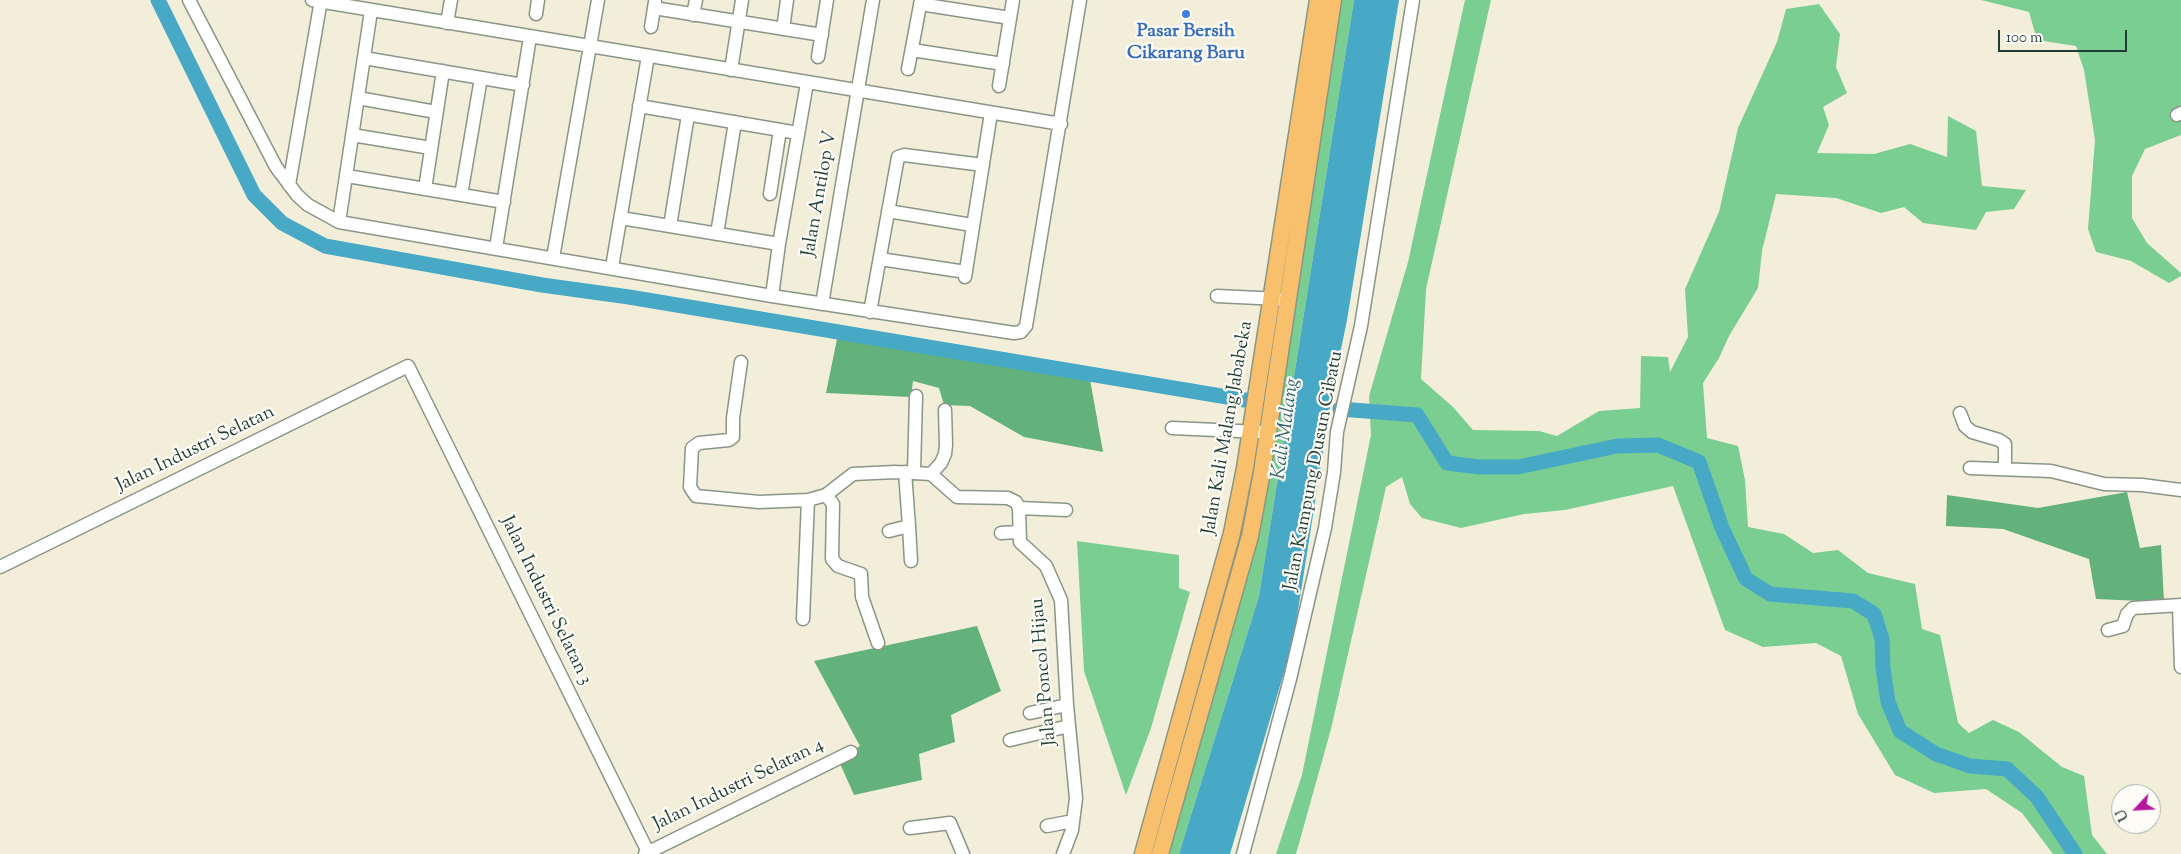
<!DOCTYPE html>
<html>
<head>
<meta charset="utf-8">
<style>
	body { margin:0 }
	#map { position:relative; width:2181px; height:854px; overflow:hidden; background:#f3eeda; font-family:"Sorts Mill Goudy",serif }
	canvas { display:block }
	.north { position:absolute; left:2111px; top:784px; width:50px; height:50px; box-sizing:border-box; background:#fdfcf7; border:1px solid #a4b0a9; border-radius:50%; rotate:245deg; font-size:14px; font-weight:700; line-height:20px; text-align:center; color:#1f3d34 }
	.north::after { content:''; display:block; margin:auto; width:18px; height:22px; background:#b5179e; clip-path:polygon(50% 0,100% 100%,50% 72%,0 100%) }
	.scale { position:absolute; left:1998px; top:30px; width:129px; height:22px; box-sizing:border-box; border:2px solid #1f3d34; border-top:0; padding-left:6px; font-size:15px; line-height:18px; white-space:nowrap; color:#1f3d34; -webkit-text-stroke:4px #fdfcf7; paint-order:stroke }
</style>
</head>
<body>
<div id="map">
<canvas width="2181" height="854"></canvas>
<div class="north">U</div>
<div class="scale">100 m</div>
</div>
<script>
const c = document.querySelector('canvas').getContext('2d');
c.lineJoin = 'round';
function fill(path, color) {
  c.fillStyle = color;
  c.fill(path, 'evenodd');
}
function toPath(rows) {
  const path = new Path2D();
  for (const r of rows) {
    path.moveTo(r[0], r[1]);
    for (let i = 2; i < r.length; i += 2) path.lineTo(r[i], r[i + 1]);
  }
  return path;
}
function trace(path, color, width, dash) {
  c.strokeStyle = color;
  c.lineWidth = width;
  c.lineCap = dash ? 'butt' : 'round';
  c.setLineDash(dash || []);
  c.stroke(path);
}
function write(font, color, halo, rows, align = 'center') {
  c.font = font + ' "Sorts Mill Goudy",serif';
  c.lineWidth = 4.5;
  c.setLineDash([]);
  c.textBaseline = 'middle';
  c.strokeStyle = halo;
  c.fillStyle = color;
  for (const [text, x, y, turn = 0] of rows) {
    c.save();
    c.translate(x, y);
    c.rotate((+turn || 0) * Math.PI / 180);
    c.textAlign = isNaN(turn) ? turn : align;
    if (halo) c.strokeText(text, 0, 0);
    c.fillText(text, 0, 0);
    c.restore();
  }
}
fill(toPath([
	[1318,0,1354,0,1259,596,1179,854,1143,854,1232,533],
	[1465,0,1491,0,1426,289,1421,379,1453,407,1473,430,1539,431,1557,436,1599,411,1640,408,1641,356,1668,357,1670,372,1688,337,1685,289,1719,212,1738,128,1777,42,1786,9,1819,4,1840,34,1836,67,1847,93,1823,107,1829,125,1817,153,1874,154,1910,144,1947,157,1948,116,1976,131,1982,186,2026,190,2014,209,1986,212,1976,230,1923,223,1904,207,1881,213,1836,198,1776,194,1762,251,1758,288,1729,336,1719,358,1703,383,1707,438,1738,446,1745,480,1748,527,1784,534,1813,553,1838,550,1868,573,1915,584,1922,629,1940,635,1958,723,1969,733,1993,720,2019,732,2062,767,2084,776,2092,835,2107,854,2053,854,2022,813,1986,789,1934,793,1895,775,1858,714,1841,656,1816,643,1763,647,1725,630,1673,486,1565,510,1524,514,1461,528,1422,518,1410,504,1402,477,1386,487,1331,729,1296,854,1276,854,1302,775,1371,435,1369,396,1408,262],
	[1981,0,2181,0,2181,135,2145,149,2132,176,2132,218,2147,243,2181,273,2181,276,2169,283,2131,261,2096,252,2088,229,2095,140,2084,70,2076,46,2037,40,2029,12],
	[1077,541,1179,555,1179,588,1190,592,1151,728,1126,795,1084,671]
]), '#7ace91');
fill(toPath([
	[838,334,1089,374,1103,452,1024,437,970,406,944,405,939,388,913,381,911,397,826,393],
	[2127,492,2140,548,2161,545,2164,602,2096,599,2089,559,2003,529,1946,526,1947,495,2038,508],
	[977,626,1001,691,951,715,955,742,919,754,922,780,854,795,838,759,860,746,814,661]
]), '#63b17b');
fill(toPath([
	[1354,0,1399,0,1347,320,1333,388,1293,642,1230,854,1179,854,1259,596]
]), '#47a9c6');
trace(toPath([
	[158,0,254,195,282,223,325,246,542,285,629,297,1245,400],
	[1340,409,1417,415,1447,463,1480,467,1518,467,1617,446,1658,445,1699,462,1722,528,1746,579,1770,594,1853,601,1874,614,1882,639,1883,668,1888,702,1900,731,1936,754,1970,766,2007,769,2037,797,2075,854]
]), '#47a9c6', 15);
const minor = toPath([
	[189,0,276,167,297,195,308,205,339,222,772,296,1014,333,1021,332,1026,326,1080,0],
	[312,0,1061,124],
	[920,4,1010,18],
	[654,8,822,35],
	[536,14,538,0],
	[693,15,696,0],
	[447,23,451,0],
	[651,27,655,2],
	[783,29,787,0],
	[912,50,1003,64],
	[818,57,827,0],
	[364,58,523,85],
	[908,69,921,0],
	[731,70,742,0],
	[999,86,1013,0],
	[358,98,436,112],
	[639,106,798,133],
	[2177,115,2181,113],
	[352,135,431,148],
	[347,176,504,202],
	[289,185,321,0],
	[425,189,443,71],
	[770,194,780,130],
	[461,195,481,78],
	[888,211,972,225],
	[621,218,779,244],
	[339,222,371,11],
	[670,226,688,115],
	[717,234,735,122],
	[496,248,530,37],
	[553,258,598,0],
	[880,259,966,272],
	[612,267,648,56],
	[965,277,991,113],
	[772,296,779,244,807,83],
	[1217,296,1280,299],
	[822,304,873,0],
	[870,312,898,157,904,155,983,165],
	[741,362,733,418,733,437,729,440,699,443,692,448,690,487,696,496,759,502,808,500,826,495,853,474,895,472,931,474,957,497,1008,498,1016,502,1019,508,1020,542,1046,566,1061,600,1067,705,1076,798,1072,830,1063,854],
	[1960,413,1965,426,1972,432,1999,440,2005,444,2005,468],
	[1172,428,1260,432],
	[1970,468,2051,471,2104,484,2142,485,2181,490],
	[914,472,916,396],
	[931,474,941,463,945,454,946,445,945,410],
	[826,495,833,504,832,559,838,566,861,574,862,597,878,643],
	[1019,508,1066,510],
	[909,526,911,561],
	[889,531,909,526,905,472],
	[1001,533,1018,532],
	[0,567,408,366,648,852],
	[2179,606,2181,667],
	[803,619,808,500],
	[2108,630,2123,626,2127,614,2133,608,2181,605],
	[1030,713,1067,705],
	[1010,740,1069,726],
	[1047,826,1073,821],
	[910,828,950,823,963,854],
	[645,854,851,752],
	[1243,854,1290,679,1325,528,1334,472,1337,432,1361,326,1413,0]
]);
const major = toPath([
	[1143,854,1232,533,1245,468,1318,0],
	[1160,854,1250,536,1262,472,1333,0]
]);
trace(minor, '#899687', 15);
trace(major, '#899687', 19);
trace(minor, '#fff', 12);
trace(major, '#f8bf6c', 16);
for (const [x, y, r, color] of [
	[1186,14,5,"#3f7fe0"]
]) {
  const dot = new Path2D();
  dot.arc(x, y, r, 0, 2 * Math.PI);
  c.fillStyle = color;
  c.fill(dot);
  trace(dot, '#fdfcf7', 2);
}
write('bold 19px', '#366cbe', '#fdfcf7', [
	["Pasar Bersih",1186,33],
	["Cikarang Baru",1186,55]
]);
write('19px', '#1f3d34', '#fdfcf7', [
	["Jalan Antilop V",821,194,-80],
	["Jalan Kali Malang Jababeka",1229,428,-80],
	["Jalan Industri Selatan",196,450,-26],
	["Jalan Kampung Dusun Cibatu",1315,471,-79],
	["Jalan Industri Selatan 3",545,601,64],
	["Jalan Poncol Hijau",1045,672,-95],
	["Jalan Industri Selatan 4",739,786,-26]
]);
write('italic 20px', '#2d6367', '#fdfcf7', [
	["Kali Malang",1287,429,-82]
]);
</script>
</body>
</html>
